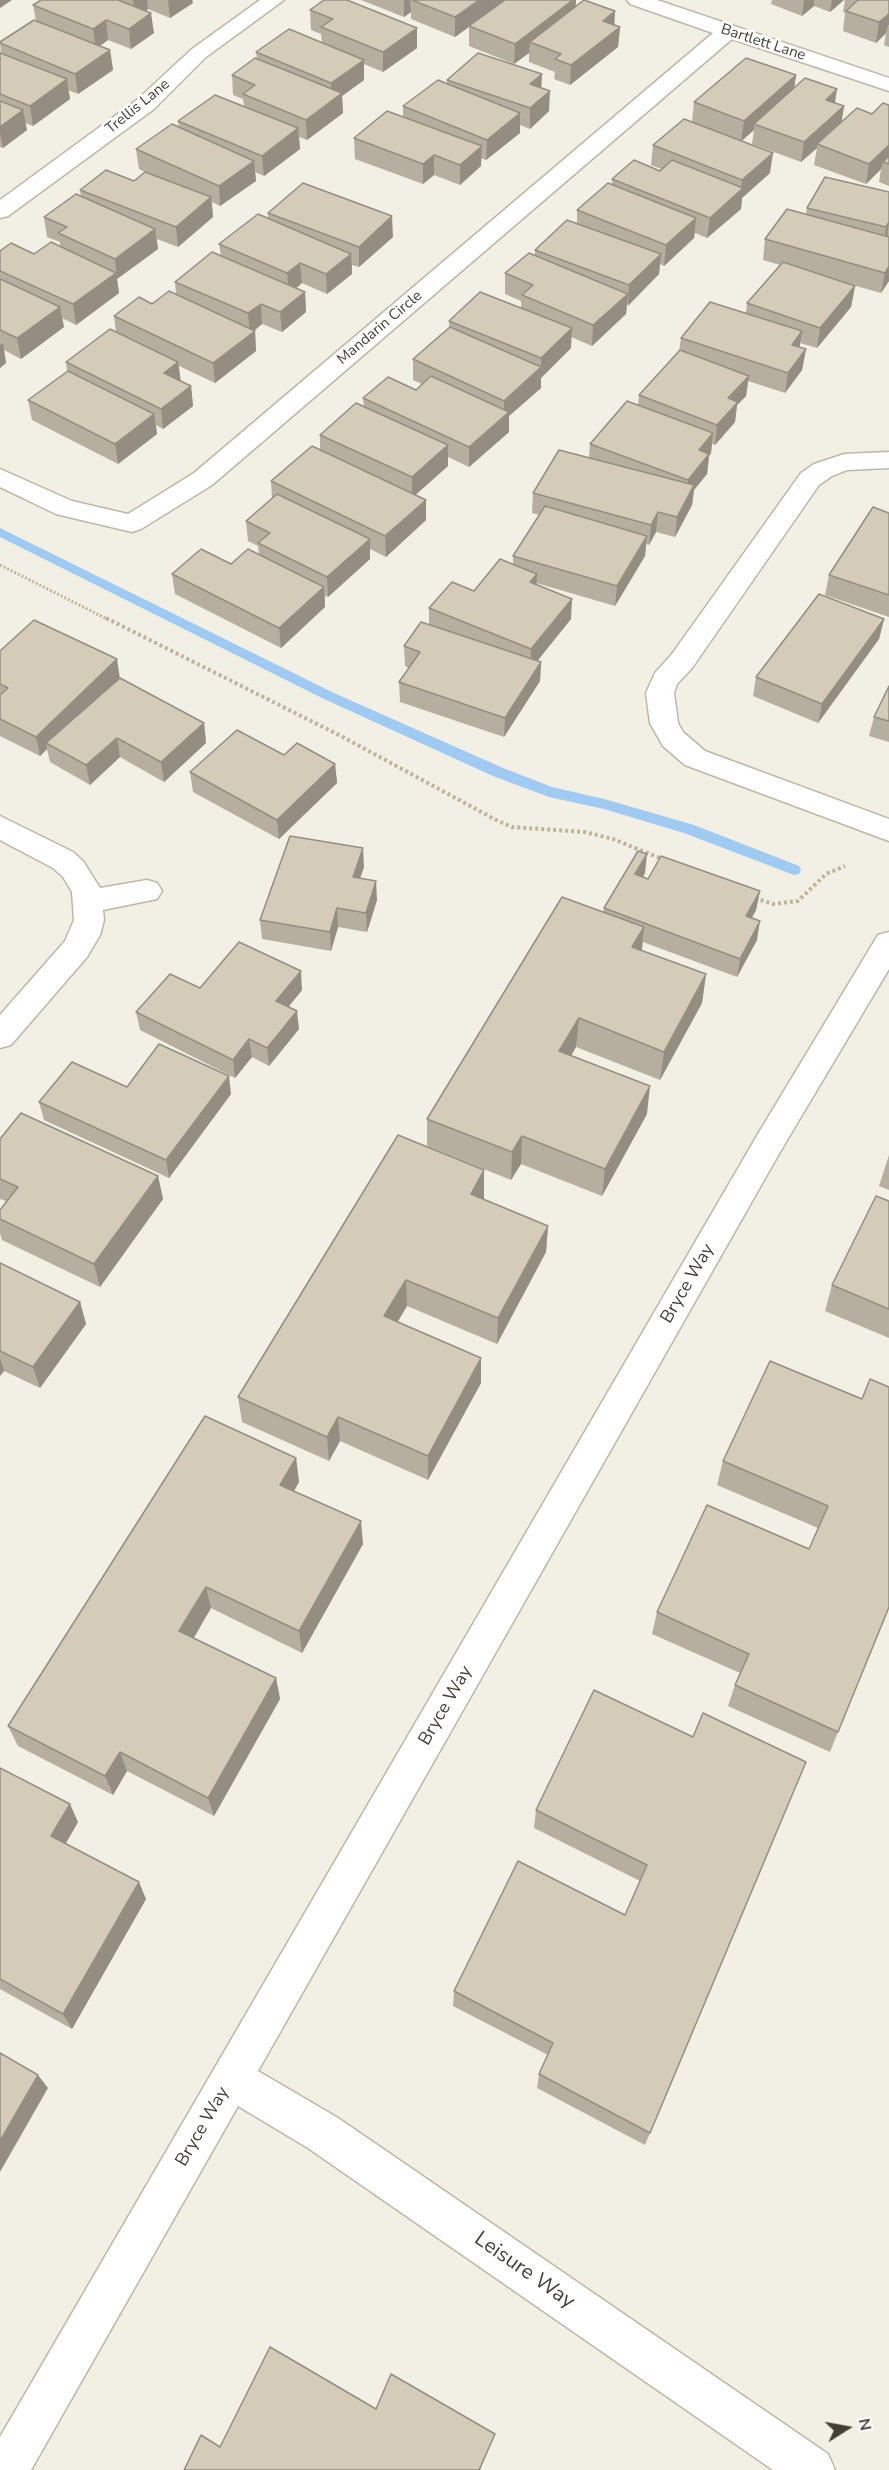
<!DOCTYPE html>
<html>
<head>
<meta charset="utf-8">
<style>
	body { margin:0 }
	#map { position:relative; width:889px; height:2470px; overflow:hidden; background:#f2efe4; font-family:"Nunito Sans",sans-serif }
	canvas { display:block }
	.north { position:absolute; left:817px; top:2398px; width:60px; height:60px; -webkit-text-stroke:4px #fff; paint-order:stroke; rotate:79deg; font-size:16px; font-weight:700; line-height:24px; text-align:center; color:#443f34 }
	.north::after { content:''; display:block; margin:auto; width:21px; height:27px; background:#443f34; clip-path:polygon(50% 0,100% 100%,50% 72%,0 100%) }
</style>
</head>
<body>
<div id="map">
<canvas width="889" height="2470"></canvas>
<div class="north">N</div>
</div>
<script>
const c = document.querySelector('canvas').getContext('2d');
c.lineJoin = 'round';
function toPath(rows) {
  const path = new Path2D();
  for (const r of rows) {
    path.moveTo(r[0], r[1]);
    for (let i = 2; i < r.length; i += 2) path.lineTo(r[i], r[i + 1]);
  }
  return path;
}
function fill(path, color) {
  c.fillStyle = color;
  c.fill(path, 'evenodd');
}
function trace(path, color, width, dash) {
  c.strokeStyle = color;
  c.lineWidth = width;
  c.lineCap = dash ? 'butt' : 'round';
  c.setLineDash(dash || []);
  c.stroke(path);
}
function write(font, color, halo, rows, align = 'center') {
  c.font = font + ' "Nunito Sans",sans-serif';
  c.lineWidth = 5;
  c.setLineDash([]);
  c.textBaseline = 'middle';
  c.strokeStyle = halo;
  c.fillStyle = color;
  for (const [text, x, y, turn = 0] of rows) {
    c.save();
    c.translate(x, y);
    c.rotate((+turn || 0) * Math.PI / 180);
    c.textAlign = isNaN(turn) ? turn : align;
    if (halo) c.strokeText(text, 0, 0);
    c.fillText(text, 0, 0);
    c.restore();
  }
}
fill(toPath([
	[0,528,334,693,503,768,552,787,604,799,694,825,799,866,801,870,799,874,794,875,684,833,604,809,549,797,493,776,324,699,0,537,0,528]
]), '#9fcaf1');
const minor = toPath([
	[260,0,284,0,206,57,154,109,8,216,0,218,0,200,138,99,192,49,260,0],
	[627,0,657,0,889,78,889,91,732,39,212,485,141,529,132,532,56,514,0,487,0,469,72,501,128,514,194,473,713,33,630,4,627,0],
	[889,452,889,468,847,470,832,476,819,485,692,668,677,684,674,693,678,723,683,732,705,751,889,819,889,841,685,765,663,746,650,723,646,693,655,673,672,654,801,473,814,464,844,454,889,452],
	[0,816,73,852,83,861,100,888,147,880,157,883,162,891,157,899,103,910,104,920,100,935,87,957,11,1045,0,1048,0,1015,65,941,74,920,72,892,63,877,53,868,0,840,0,816],
	[889,932,889,969,780,1152,258,2071,338,2118,828,2454,835,2470,773,2470,308,2148,238,2106,31,2470,0,2470,0,2437,758,1134,878,935,889,932]
]);
trace(minor, '#beb7a7', 3);
trace(toPath([
	[0,565,109,620]
]), '#c0b498', 3, [2, 2]);
trace(toPath([
	[106,618,341,736,498,821,512,827,585,832,613,839,662,859],
	[755,898,773,904,798,901,826,874,845,866]
]), '#c0b498', 4, [3, 3]);
fill(minor, '#fff');
fill(toPath([
	[41,0,192,0,193,3,170,18,148,9,146,11,154,33,131,49,108,40,100,46,110,50,113,70,78,94,68,90,70,99,33,126,25,123,27,130,3,148,0,147,0,53,1,54,0,42,36,21,33,5],
	[361,0,576,0,576,6,615,11,614,25,620,27,618,47,570,85,554,79,555,72,529,62,529,53,514,64,469,46,469,27,455,37,411,19,411,12,404,17],
	[772,0,844,0,830,12,814,6,802,16,771,4],
	[845,0,889,0,889,47,884,45,886,33,876,43,843,31,845,13,843,12],
	[310,10,417,48,383,72,364,64,364,80,342,96,343,113,307,140,299,137,300,149,264,176,255,172,256,181,220,206,212,202,213,217,178,247,157,239,158,249,117,279,119,293,76,325,62,318,64,327,21,359,4,350,6,363,0,368,0,251,34,254,60,247,60,242,47,237,44,217,81,196,80,190,134,181,147,173,139,169,136,149,179,128,178,121,244,106,243,99,233,95,232,75,257,59,256,52,322,43,321,34,311,30],
	[796,75,794,88,844,106,841,122,889,164,889,186,879,182,881,169,866,184,814,165,817,148,801,162,752,144,754,130,742,141,770,173,742,198,741,209,707,238,695,233,694,238,664,266,660,264,659,274,627,305,626,314,592,346,571,337,571,348,541,378,541,388,509,416,509,432,469,467,448,457,448,466,415,495,426,500,426,520,386,557,370,549,370,559,328,597,325,596,325,607,281,648,175,594,172,574,231,564,259,554,258,546,248,541,246,521,272,498,271,481,320,450,320,435,364,407,363,398,416,390,422,384,413,380,413,359,449,328,449,321,521,308,521,301,505,294,505,273,535,255,535,250,577,223,577,210,612,185,612,179,660,171,661,169,651,165,653,145,692,122,694,102],
	[447,80,541,88,549,111,530,129,520,125,520,133,486,160,481,158,481,166,460,185,434,175,423,184,355,159,354,138,403,117,403,106,447,84],
	[889,192,889,281,881,293,842,282,855,286,851,307,817,348,800,343,799,347,806,349,802,370,785,393,748,381,746,396,737,405,735,422,715,445,712,444,711,453,709,456,707,474,694,490,692,505,675,537,656,532,649,545,646,544,645,556,615,606,536,583,536,585,571,619,537,660,541,662,540,681,504,737,400,702,399,682,409,668,405,666,404,646,429,625,429,608,474,591,513,564,513,556,539,515,532,513,533,493,589,458,590,444,638,405,639,395,679,351,681,338,746,313,747,303,780,265,763,260,765,239,806,214,807,208],
	[268,213,393,237,359,267,352,265,352,274,327,294,302,283,296,288,305,292,306,312,282,332,262,324,254,331,255,331,256,351,215,383,179,366,180,381,191,386,193,406,163,429,156,425,157,434,118,464,32,420,28,400,67,371,66,362,116,332,114,316,176,294,175,282,221,256,219,244,268,219],
	[889,513,889,617,825,595,829,575],
	[884,619,879,639,818,723,753,696,756,677],
	[0,651,120,678,204,723,206,743,164,782,120,757,90,785,50,762,47,749,40,756,0,736],
	[889,686,889,742,869,736,874,717],
	[284,755,335,764,337,783,279,839,193,792,190,772],
	[364,867,360,878,377,900,367,932,338,927,331,951,262,939,260,920],
	[645,873,643,877,648,879,760,891,756,910,752,918,757,940,737,977,643,942,642,951,706,974,702,1003,660,1080,576,1047,571,1056,647,1114,602,1196,521,1164,511,1180,427,1146,427,1119,603,912,604,908],
	[200,988,302,990,288,1007,299,1029,269,1066,252,1057,235,1078,140,1030,136,1012],
	[127,1087,231,1094,169,1178,44,1120,39,1102],
	[0,1139,158,1176,163,1199,100,1287,2,1240,0,1233,0,1210,6,1201,0,1199],
	[889,1155,889,1190,879,1186],
	[484,1198,483,1199,548,1226,546,1252,497,1344,407,1306,397,1322,481,1358,481,1383,428,1480,340,1441,329,1461,242,1422,238,1397],
	[889,1201,889,1338,825,1311,832,1285],
	[0,1263,80,1302,86,1324,40,1388,4,1371,0,1376],
	[862,1399,838,1732,830,1752,728,1706,735,1685,740,1673,652,1634,657,1612,809,1549,818,1528,717,1485,723,1461],
	[296,1458,299,1482,294,1491,363,1544,302,1653,211,1608,194,1638,276,1678,280,1699,214,1816,127,1771,113,1795,18,1746,8,1726],
	[693,1737,806,1762,645,2145,537,2088,539,2074,548,2055,453,2006,454,1991,625,1915,640,1881,534,1828,536,1810],
	[0,1768,78,1822,66,1843,146,1899,72,2029,0,1989]
]), '#b6af9f');
fill(toPath([
	[0,0,12,0,0,8],
	[133,0,147,0,148,9,135,18],
	[168,0,192,0,193,3,170,18],
	[404,0,410,0,411,12,404,17],
	[479,0,506,0,455,37,455,17],
	[573,0,576,0,575,17,530,42,529,53,514,64,515,44],
	[804,0,814,0,814,6,802,16],
	[832,0,844,0,830,12],
	[615,11,614,31,603,21],
	[151,13,154,33,131,49,129,29],
	[889,14,889,25,888,25,886,33,876,43,879,22],
	[106,20,108,40,96,49,93,29],
	[620,27,618,47,570,85,571,65],
	[417,28,417,48,383,72,383,52],
	[110,50,113,70,78,94,75,74],
	[364,60,364,80,342,96,343,113,307,140,306,120,332,100,331,83],
	[542,74,541,95,530,84],
	[796,75,793,96,754,124,754,130,741,141,744,121],
	[67,79,70,99,33,126,30,106],
	[837,89,834,109,826,100],
	[550,91,549,111,530,129,530,108],
	[844,106,841,126,817,144,817,148,801,162,804,142],
	[23,110,27,130,3,148,0,134,0,127],
	[520,113,520,133,486,160,487,140],
	[298,128,300,149,264,176,262,156],
	[889,145,889,162,883,162,881,169,866,184,869,164],
	[482,146,481,166,460,185,460,165],
	[773,153,770,173,742,198,741,209,707,238,710,218,741,190,742,180],
	[434,155,434,175,423,184,423,164],
	[254,161,256,181,220,206,219,186],
	[211,197,213,217,178,247,176,227],
	[392,216,393,237,359,267,359,247],
	[696,218,694,238,664,266,666,245],
	[889,222,887,238,883,247,886,227],
	[155,229,158,249,117,279,115,259],
	[351,254,352,274,327,294,326,274],
	[661,254,659,274,628,306,629,285],
	[300,263,302,283,289,294,287,273],
	[889,266,889,281,881,293,885,273],
	[116,273,119,293,76,325,73,304],
	[855,286,851,307,817,348,820,328],
	[305,292,306,312,282,332,280,312],
	[628,294,626,314,592,346,593,325],
	[261,304,262,324,250,334,248,313],
	[60,307,64,327,21,359,17,338],
	[572,328,571,348,541,378,541,388,509,416,509,432,469,467,469,447,504,416,504,401,541,368,541,358],
	[255,331,256,351,215,383,213,363],
	[802,331,799,351,792,345],
	[3,343,6,363,0,368,0,345],
	[806,349,802,370,785,393,788,373],
	[178,362,181,382,164,373],
	[749,376,746,396,737,405,735,422,715,445,717,425,728,398],
	[191,386,193,406,163,429,161,409],
	[154,414,157,434,118,464,115,444],
	[713,433,711,453,709,456,707,474,694,490,692,505,675,537,677,517,686,500,688,480,699,450],
	[448,445,448,466,412,498,412,477],
	[426,500,426,520,386,557,385,536],
	[658,512,656,532,649,545,651,525],
	[647,536,645,556,615,606,617,586],
	[370,539,370,559,328,597,327,577],
	[537,574,536,594,530,582],
	[324,587,325,607,281,648,279,628],
	[572,599,571,619,531,669,531,649],
	[884,619,879,639,818,723,822,704],
	[117,659,120,679,46,743,47,749,40,756,36,737],
	[541,662,540,681,504,737,505,718],
	[204,723,206,743,164,782,161,762],
	[117,738,120,757,90,785,86,765],
	[335,764,337,783,279,839,277,820],
	[363,848,364,867,354,896,353,877],
	[647,854,645,873,633,893,635,874],
	[376,881,377,900,367,932,366,913],
	[760,891,756,910,742,934,746,916],
	[337,908,338,927,331,951,330,932],
	[760,921,757,940,737,977,740,959],
	[644,927,641,956,632,947],
	[301,971,302,990,278,1020,276,1001],
	[706,974,702,1003,660,1080,664,1052],
	[297,1011,299,1029,269,1066,267,1048],
	[579,1018,576,1047,557,1080,559,1051],
	[249,1039,252,1057,235,1078,233,1060],
	[229,1076,231,1094,169,1178,166,1160],
	[650,1086,647,1114,602,1196,605,1169],
	[522,1136,521,1164,511,1180,512,1152],
	[484,1170,484,1198,470,1221,471,1194],
	[158,1176,163,1199,100,1287,94,1264],
	[548,1226,546,1252,497,1344,498,1318],
	[406,1280,407,1306,386,1342,384,1316],
	[80,1302,86,1324,40,1388,33,1367],
	[0,1358,4,1371,0,1376],
	[481,1358,481,1383,428,1480,428,1456],
	[338,1417,340,1441,329,1461,327,1437],
	[296,1458,299,1482,284,1508,280,1485],
	[361,1521,363,1544,302,1653,299,1631],
	[206,1587,211,1608,185,1652,179,1631],
	[276,1678,280,1699,214,1816,208,1798],
	[120,1752,127,1771,113,1795,105,1776],
	[70,1804,78,1822,60,1853,51,1836],
	[139,1882,146,1899,72,2029,63,2014],
	[38,2075,48,2088,0,2172,0,2141],
	[495,2434,480,2470,479,2470]
]), '#948e82');
const building = toPath([
	[41,0,118,0,151,13,129,29,106,20,93,29,33,5,41,0],
	[324,0,347,0,417,28,383,52,321,27,333,19,310,10,324,0],
	[412,0,479,0,455,17,412,0],
	[505,0,573,0,515,44,469,26,505,0],
	[584,0,615,11,603,21,620,27,571,65,555,59,561,54,530,42,584,0],
	[858,0,889,0,889,14,879,22,846,11,858,0],
	[34,20,110,50,75,74,0,43,0,42,34,20],
	[289,29,364,60,331,83,256,52,289,29],
	[0,53,67,79,30,106,0,94,0,53],
	[478,53,542,74,530,84,550,91,530,108,447,80,478,53],
	[255,58,342,93,306,120,243,94,255,85,232,75,255,58],
	[746,58,796,75,744,121,694,102,746,58],
	[805,78,837,89,826,100,844,106,804,142,754,124,805,78],
	[438,80,520,113,487,140,403,106,438,80],
	[215,95,298,128,262,156,178,121,215,95],
	[0,101,23,110,0,127,0,101],
	[883,103,889,105,889,145,869,164,817,144,857,108,872,114,883,103],
	[387,111,482,146,460,165,434,155,423,164,354,138,387,111],
	[684,119,773,153,742,180,653,145,684,119],
	[172,124,254,161,219,186,136,149,172,124],
	[889,156,889,164,883,162,889,156],
	[634,160,660,171,672,160,743,188,710,218,612,179,634,160],
	[106,170,134,181,145,172,211,197,176,227,80,190,106,170],
	[825,177,889,192,889,222,886,227,807,208,825,177],
	[303,183,392,216,359,247,268,213,303,183],
	[608,183,696,218,666,245,577,210,608,183],
	[76,194,155,229,115,259,58,233,67,227,44,217,76,194],
	[787,209,889,237,889,266,885,273,765,239,787,209],
	[258,214,351,254,326,274,300,263,287,273,219,244,258,214],
	[567,220,661,254,629,285,535,250,567,220],
	[51,242,116,273,73,304,0,271,0,251,11,243,34,254,51,242],
	[212,252,305,292,280,312,261,304,248,313,175,282,212,252],
	[529,253,628,294,593,325,522,295,533,285,505,273,529,253],
	[783,262,855,286,820,328,747,303,783,262],
	[0,279,60,307,17,338,0,330,0,279],
	[169,291,255,331,213,363,114,316,139,297,152,304,169,291],
	[480,292,572,328,541,358,449,321,480,292],
	[710,302,802,331,792,345,806,349,788,373,681,338,710,302],
	[450,327,541,367,504,401,413,359,450,327],
	[110,329,178,362,164,373,191,386,161,409,66,362,110,329],
	[680,350,749,376,728,398,738,402,717,425,639,395,680,350],
	[68,371,154,414,115,444,28,400,68,371],
	[431,376,509,412,469,447,363,398,388,377,416,390,431,376],
	[627,401,713,433,699,450,709,454,688,480,590,444,627,401],
	[356,403,448,445,412,477,320,435,356,403],
	[312,446,426,500,385,536,271,481,312,446],
	[559,450,694,485,677,517,658,512,651,525,533,493,559,450],
	[277,494,370,539,327,577,258,543,270,533,246,521,277,494],
	[545,506,647,536,617,586,513,556,545,506],
	[873,507,889,513,889,595,829,575,873,507],
	[201,549,231,564,248,549,324,587,279,628,172,574,201,549],
	[500,559,537,574,530,582,572,599,531,649,429,608,452,582,474,591,500,559],
	[819,594,884,619,822,704,756,677,819,594],
	[34,620,117,659,36,737,0,719,0,695,8,688,0,684,0,651,34,620],
	[421,622,541,662,505,718,399,682,420,652,404,646,421,622],
	[120,678,204,723,161,762,117,738,86,765,46,743,120,678],
	[889,686,889,721,874,717,889,686],
	[237,730,284,755,297,743,335,764,277,820,190,772,237,730],
	[290,836,363,848,353,877,376,881,366,913,337,908,330,932,260,920,290,836],
	[638,851,647,854,635,874,648,879,661,856,760,891,746,916,760,921,740,959,604,908,638,851],
	[562,897,644,927,632,947,706,974,664,1052,579,1018,559,1051,650,1086,605,1169,522,1136,512,1152,427,1119,562,897],
	[239,942,301,971,276,1001,297,1011,267,1048,249,1039,233,1060,136,1012,170,974,200,988,239,942],
	[159,1044,229,1076,166,1160,39,1102,72,1062,127,1087,159,1044],
	[21,1113,158,1176,94,1264,0,1219,0,1210,18,1187,0,1179,0,1139,21,1113],
	[398,1135,484,1170,471,1194,548,1226,498,1318,406,1280,384,1316,481,1358,428,1456,338,1417,327,1437,238,1397,398,1135],
	[876,1196,889,1201,889,1309,832,1285,876,1196],
	[0,1263,80,1302,33,1367,0,1351,0,1263],
	[770,1361,862,1399,870,1379,889,1387,889,1607,838,1732,735,1685,749,1654,657,1612,707,1505,809,1549,828,1506,723,1461,770,1361],
	[205,1416,296,1458,280,1485,361,1521,299,1631,206,1587,179,1631,276,1678,208,1798,120,1752,105,1776,8,1726,205,1416],
	[594,1690,693,1737,703,1713,806,1762,650,2133,539,2074,553,2043,454,1991,518,1861,625,1915,647,1865,536,1810,594,1690],
	[0,1768,70,1804,51,1836,139,1882,63,2014,0,1979,0,1768],
	[0,2053,38,2075,0,2141,0,2053],
	[270,2347,376,2409,391,2374,495,2434,479,2470,184,2470,201,2435,220,2447,270,2347]
]);
fill(building, '#d4cbb9');
trace(building, '#948e82', 1.5);
write('15px', '#443f34', '#fff', [
	["Bartlett Lane",763,43,18],
	["Trellis Lane",138,107,-39],
	["Mandarin Circle",380,328,-40]
]);
write('18px', '#443f34', '#fff', [
	["Bryce Way",688,1284,-60],
	["Bryce Way",446,1706,-60],
	["Bryce Way",203,2127,-60]
]);
write('21px', '#443f34', '#fff', [
	["Leisure Way",524,2271,35]
]);
</script>
</body>
</html>
